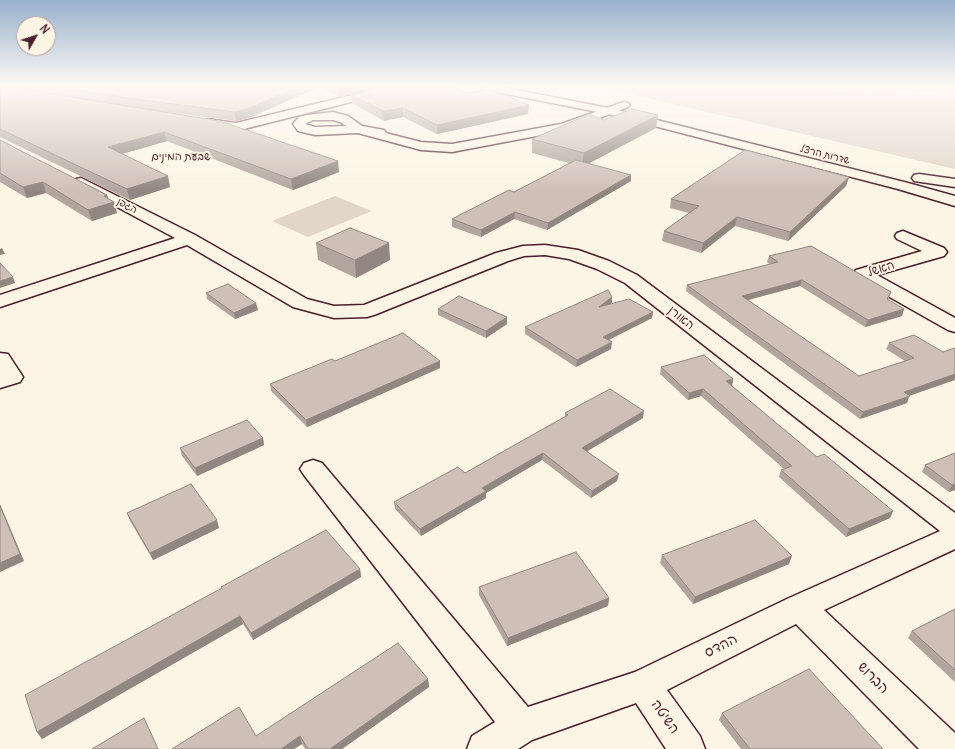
<!DOCTYPE html>
<html>
<head>
<meta charset="utf-8">
<style>
	body { margin:0 }
	#map { position:relative; width:955px; height:749px; overflow:hidden; background:#fcf5e5; font-family:Delius,sans-serif }
	canvas { display:block }
	.north { position:absolute; left:16px; top:16px; width:40px; height:40px; box-sizing:border-box; background:#fcf5e5; border:1px solid #b59f9b; border-radius:50%; rotate:51deg; font-size:11px; font-weight:700; line-height:16px; text-align:center; color:#4a1f2b }
	.north::after { content:''; display:block; margin:auto; width:14px; height:18px; background:#4a1f2b; clip-path:polygon(50% 0,100% 100%,50% 72%,0 100%) }
</style>
</head>
<body>
<div id="map">
<canvas width="955" height="749"></canvas>
<div class="north">N</div>
</div>
<script>
const c = document.querySelector('canvas').getContext('2d');
c.lineJoin = 'round';
function fill(path, color) {
  c.fillStyle = color;
  c.fill(path, 'evenodd');
}
function toPath(rows) {
  const path = new Path2D();
  for (const r of rows) {
    path.moveTo(r[0], r[1]);
    for (let i = 2; i < r.length; i += 2) path.lineTo(r[i], r[i + 1]);
  }
  return path;
}
function trace(path, color, width, dash) {
  c.strokeStyle = color;
  c.lineWidth = width;
  c.lineCap = dash ? 'butt' : 'round';
  c.setLineDash(dash || []);
  c.stroke(path);
}
function write(font, color, halo, rows, align = 'center') {
  c.font = font + ' Delius,"Playpen Sans Hebrew",sans-serif';
  c.lineWidth = 4;
  c.setLineDash([]);
  c.textBaseline = 'middle';
  c.strokeStyle = halo;
  c.fillStyle = color;
  for (const [text, x, y, turn = 0] of rows) {
    c.save();
    c.translate(x, y);
    c.rotate((+turn || 0) * Math.PI / 180);
    c.textAlign = isNaN(turn) ? turn : align;
    if (halo) c.strokeText(text, 0, 0);
    c.fillText(text, 0, 0);
    c.restore();
  }
}
fill(toPath([
	[599,87,764,87,780,90,955,96,955,169],
	[335,196,372,211,308,237,272,221]
]), '#e2d5ca');
const street = toPath([
	[386,87,404,87,403,89,236,131,208,127,204,126,202,123,204,120,208,119,236,123,386,87],
	[624,102,628,103,630,105,628,107,568,130,452,152,421,150,358,133,315,135,298,131,293,124,299,117,307,115,333,112,348,116,362,126,384,130,386,133,389,134,421,142,452,144,561,124,624,102],
	[313,120,333,120,340,122,346,126,315,127,305,124,313,120],
	[81,178,195,235,307,299,334,306,364,305,496,253,523,246,545,245,578,250,609,261,637,275,955,513,955,549,824,610,955,733,955,749,919,749,796,624,667,690,700,736,705,749,666,749,636,703,532,740,518,749,467,749,472,736,495,722,304,475,300,469,304,463,313,460,322,463,528,707,635,672,789,598,940,531,625,283,597,269,569,259,545,255,524,256,508,261,374,315,367,317,334,318,293,307,187,245,0,307,0,295,175,238,76,185,74,182,76,179,81,178],
	[903,231,944,248,947,252,944,256,877,275,955,318,955,332,948,330,856,278,853,274,856,270,922,251,897,239,895,236,897,233,903,231],
	[0,353,8,354,23,377,20,382,0,388,0,353]
]);
const secondary = toPath([
	[481,87,502,87,613,109,908,183,955,196,955,206,898,189,608,114,486,90,482,89,481,87],
	[919,174,955,179,955,187,914,181,912,178,914,175,919,174]
]);
trace(street, '#4a1f2b', 3);
trace(secondary, '#4a1f2b', 3);
fill(street, '#fcf5e5');
fill(secondary, '#fcf5e5');
fill(toPath([
	[0,87,318,87,249,118,236,121,174,113,339,172,293,190,167,141,122,154,170,187,130,200,0,137],
	[321,87,380,87,339,97],
	[468,93,529,105,528,114,437,134,403,117,384,121,352,103,351,95],
	[604,120,656,128,589,163,631,181,547,230,514,219,481,237,452,227,452,219,514,192,569,163,532,153,532,139],
	[0,140,107,195,108,199,117,213,92,221,46,193,27,198,0,182],
	[849,177,846,186,788,241,735,226,701,253,662,241,664,231,689,213,670,208,671,199],
	[316,243,390,260,356,278,318,260],
	[769,256,891,292,888,300,904,309,902,316,865,327,800,286,748,300,859,376,905,361,886,349,889,343,943,352,909,396,907,403,860,419,686,291,687,285,770,264,767,262],
	[206,293,258,310,235,319,207,299],
	[612,297,612,303,610,304,653,312,652,318,609,340,611,349,576,367,525,334,525,327],
	[438,309,507,317,507,324,486,338,438,315],
	[335,361,440,368,307,427,271,391,270,384],
	[661,367,733,379,732,386,817,457,893,511,890,518,846,537,779,477,781,470,784,469,701,396,688,400,660,374],
	[565,413,643,418,587,451,617,481,591,498,542,460,486,493,486,498,421,536,395,509,394,502,465,473,565,417],
	[263,438,264,445,197,476,182,456,180,448],
	[955,453,955,490,949,492,922,472,925,465],
	[127,513,219,528,153,560,130,521],
	[662,555,789,564,693,604,660,563],
	[360,569,361,577,253,640,243,624,42,739,37,732,222,589,221,587],
	[479,587,609,598,608,606,507,646,479,595],
	[955,609,955,682,908,638,912,631],
	[428,679,429,687,342,749,305,749,302,744,294,749,172,749,256,736],
	[722,713,883,749,741,749,719,720]
]), '#b2a59d');
fill(toPath([
	[298,87,318,87,249,118,236,121,234,112],
	[343,87,380,87,339,97,338,88],
	[529,105,528,114,437,134,437,125],
	[403,108,403,117,384,121,383,111],
	[658,115,656,128,582,167,584,153],
	[164,132,167,141,111,157,108,147],
	[338,161,339,172,293,190,291,179],
	[631,175,631,181,547,230,548,223],
	[168,176,170,187,130,200,127,189],
	[849,177,846,186,788,241,790,232],
	[43,182,46,193,27,198,23,187],
	[107,195,110,203,114,202,117,213,92,221,88,210,104,196],
	[515,212,514,219,481,237,481,230],
	[737,217,735,226,701,253,703,243],
	[389,243,390,260,356,278,355,260],
	[2,248,5,254,0,255,0,249],
	[13,277,15,283,0,288,0,281],
	[802,280,800,286,740,302,742,296],
	[612,297,612,303,598,313,599,307],
	[256,303,258,310,235,319,234,313],
	[904,309,902,316,865,327,868,320],
	[653,312,652,318,602,343,603,337],
	[507,317,507,324,486,338,486,331],
	[612,342,611,349,576,367,577,360],
	[440,361,440,368,307,427,306,420],
	[955,374,955,380,909,396,907,403,860,419,863,412,904,392],
	[733,379,732,386,726,381],
	[703,389,701,396,688,400,689,393],
	[644,411,643,418,581,455,582,448],
	[263,438,264,445,197,476,195,468],
	[543,453,542,460,486,493,486,498,421,536,420,529,482,488],
	[619,474,617,481,591,498,592,491],
	[955,484,955,490,949,492,952,485],
	[0,504,24,561,0,572],
	[893,511,890,518,846,537,849,529],
	[217,520,219,528,153,560,150,553],
	[792,556,789,564,693,604,695,597],
	[360,569,361,577,253,640,251,633],
	[609,598,608,606,507,646,508,638],
	[240,616,243,624,42,739,37,732],
	[428,679,429,687,342,749,330,749],
	[300,736,302,744,294,749,281,749]
]), '#918680');
const building = toPath([
	[0,87,9,87,220,121,338,161,291,179,164,132,108,147,168,176,127,189,0,129,0,87],
	[56,87,298,87,247,109,234,112,142,100,56,87],
	[382,87,453,87,468,93,489,89,529,105,437,125,403,108,383,111,351,95,382,87],
	[632,109,658,115,584,153,532,139,589,114,604,120,632,109],
	[0,140,107,195,104,196,114,202,88,210,43,182,23,187,0,173,0,140],
	[745,150,849,177,790,232,737,217,703,243,664,231,699,206,671,199,745,150],
	[576,160,631,175,548,223,515,212,481,230,452,219,509,190,514,192,576,160],
	[350,228,389,243,355,260,316,243,350,228],
	[811,246,891,292,887,299,904,309,868,320,802,280,742,296,859,376,914,358,889,343,914,335,943,352,955,348,955,374,904,392,910,396,863,412,687,285,778,262,769,256,811,246],
	[0,263,13,277,0,281,0,263],
	[228,284,256,303,234,313,206,293,228,284],
	[608,290,612,297,599,307,629,299,653,312,603,337,612,342,577,360,525,327,608,290],
	[459,296,507,317,486,331,438,309,459,296],
	[403,333,440,361,306,420,270,384,332,359,335,361,403,333],
	[704,355,733,379,726,381,817,457,824,454,893,511,849,529,781,470,792,466,703,389,689,393,661,367,704,355],
	[610,389,644,411,582,448,619,474,592,491,543,453,482,488,486,491,420,529,394,502,458,467,465,473,568,415,565,413,610,389],
	[247,420,263,438,195,468,180,448,247,420],
	[955,453,955,484,952,485,925,465,955,453],
	[191,484,217,520,150,553,127,513,191,484],
	[0,506,20,554,0,563,0,506],
	[755,520,792,556,695,597,662,555,755,520],
	[326,530,360,569,251,633,240,616,37,732,25,695,222,588,221,587,326,530],
	[576,552,609,598,508,638,479,587,576,552],
	[955,609,955,670,912,631,955,609],
	[398,643,428,679,330,749,308,749,300,736,281,749,172,749,239,707,256,736,398,643],
	[809,669,883,749,750,749,722,713,809,669],
	[144,718,158,749,92,749,144,718]
]);
fill(building, '#cfc0b7');
trace(building, '#918680', 1);
const sky = c.createLinearGradient(0, 0, 0, 192);
sky.addColorStop(0, '#98b1cd');
sky.addColorStop(0.45, '#fefaf3');
sky.addColorStop(1, '#fefaf300');
c.fillStyle = sky;
c.fillRect(0, 0, 955, 192);
write('10px', '#4a1f2b', '#fcf5e5', [
	["שדרות הרצל",825,155,14],
	["הגפן",127,206,28]
]);
write('11px', '#4a1f2b', '#fcf5e5', [
	["שבעת המינים",181,157]
]);
write('12px', '#4a1f2b', '#fcf5e5', [
	["האשל",881,269,-18],
	["האורן",681,318,38]
]);
write('14px', '#4a1f2b', '#fcf5e5', [
	["ההדס",721,646,-27],
	["הברוש",873,678,45],
	["השיטה",665,717,55]
]);
</script>
</body>
</html>
